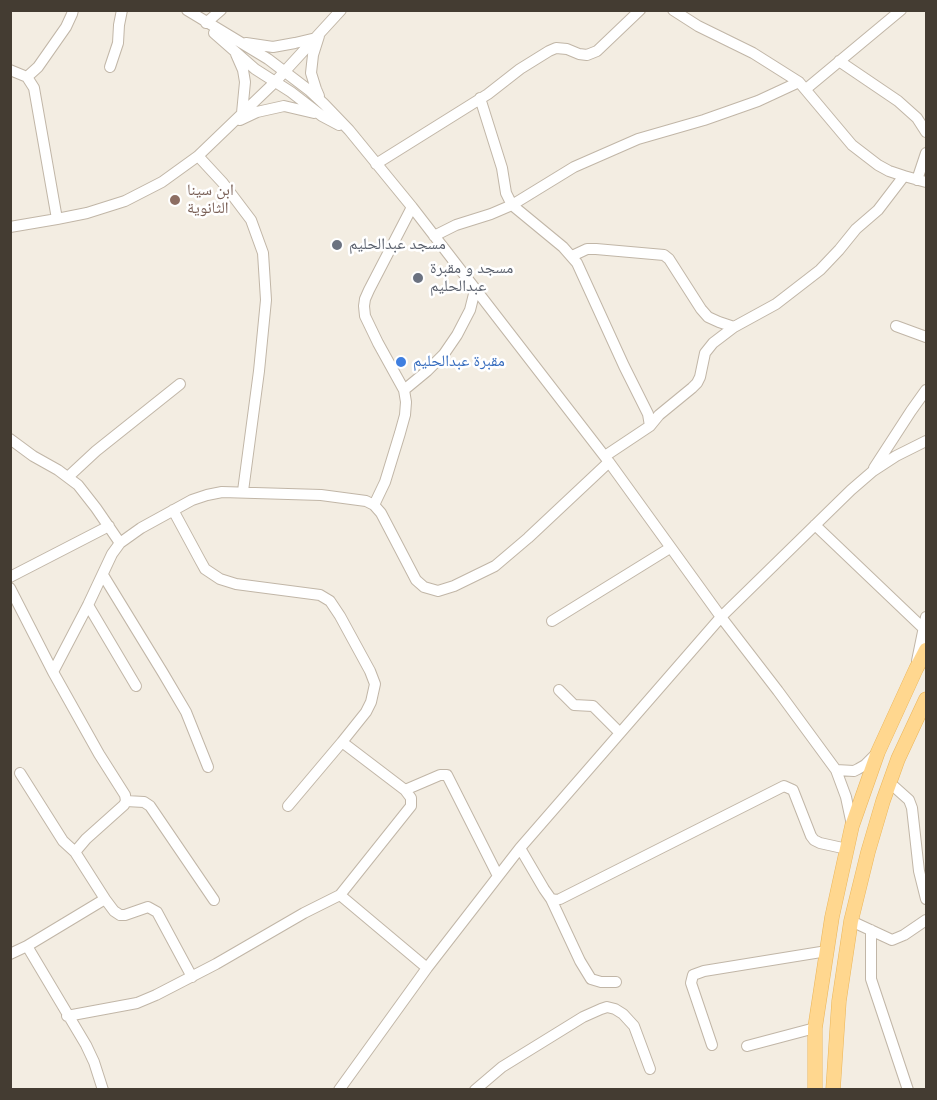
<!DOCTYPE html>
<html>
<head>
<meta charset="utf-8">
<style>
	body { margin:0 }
	#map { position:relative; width:937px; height:1100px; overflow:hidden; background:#f3ede2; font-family:"DM Sans",sans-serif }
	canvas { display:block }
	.frame { position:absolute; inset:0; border:12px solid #443c32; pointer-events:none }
</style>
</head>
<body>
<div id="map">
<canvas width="937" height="1100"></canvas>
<div class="frame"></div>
</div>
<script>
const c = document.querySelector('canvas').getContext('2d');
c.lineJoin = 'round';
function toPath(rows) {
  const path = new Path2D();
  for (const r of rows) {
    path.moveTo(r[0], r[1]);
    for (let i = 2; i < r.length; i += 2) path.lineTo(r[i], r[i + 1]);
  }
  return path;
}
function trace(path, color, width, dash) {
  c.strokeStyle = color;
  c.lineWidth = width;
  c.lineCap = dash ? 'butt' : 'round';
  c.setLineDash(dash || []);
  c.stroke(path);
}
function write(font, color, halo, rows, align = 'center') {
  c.font = font + ' "DM Sans","Noto Naskh Arabic",sans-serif';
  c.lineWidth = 5;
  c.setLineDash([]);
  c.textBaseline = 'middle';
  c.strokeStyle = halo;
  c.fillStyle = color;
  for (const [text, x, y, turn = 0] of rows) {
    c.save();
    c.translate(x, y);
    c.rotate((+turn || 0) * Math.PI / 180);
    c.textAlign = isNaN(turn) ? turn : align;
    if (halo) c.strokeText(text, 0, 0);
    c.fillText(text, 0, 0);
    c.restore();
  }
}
const minor = toPath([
	[187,10,268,59,310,91,324,104,349,130,412,207,609,462,721,617,778,691,836,770,846,797,852,825],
	[673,10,698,26,753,53,799,82,852,145,878,165,889,171,904,176,926,182],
	[206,23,221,10],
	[214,33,255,69,291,92,322,116,339,125],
	[319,36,313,55,311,73,316,89,319,96],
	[246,43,273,47,295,43,316,38],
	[236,54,243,70,245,82,242,113],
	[839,61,898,101,917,118,926,132],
	[110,67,118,43,119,25,122,10],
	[10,70,27,77,34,88,57,219],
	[27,77,38,67,66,27,72,14,73,10],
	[806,89,901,10],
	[480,98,502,168,506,193,512,205,563,247,577,263,624,366,648,414,650,426],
	[240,120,257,112,284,106,314,113],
	[198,156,223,183,251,220,263,253,266,300,259,371,243,491],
	[376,164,488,94,520,69,549,51,556,48,567,49,579,54,587,55,597,51,640,10],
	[917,180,926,153],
	[10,227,57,219,87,213,125,201,162,182,198,156,275,82,341,10],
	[434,236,456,225,491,214,512,205,574,167,638,139,704,120,758,101,799,82],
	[572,256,587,249,596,249,664,255,669,259,701,309,708,317,719,322,734,327],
	[896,326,926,337],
	[404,390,427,371,444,354,457,335,470,310,475,290],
	[10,439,33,456,58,470,78,485,96,508,120,543],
	[605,456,650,426,659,415,692,388,697,383,700,377,705,353,713,343,734,327,776,304,820,270,839,250,856,229,878,210,904,176],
	[874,468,911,411,926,390],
	[68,477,96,451,180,384],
	[374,505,385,482,400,433,405,415,406,402,404,390,378,343,365,316,364,306,365,299,369,290,412,207],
	[173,510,200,560,205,569,220,579,236,584,320,595,330,601,340,616,370,671,375,684,371,702,366,712,342,742,405,790,411,798,411,806,340,895],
	[815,525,923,628],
	[103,575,163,673,186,712,208,767],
	[10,577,109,526],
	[10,588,53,672],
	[88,605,136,686],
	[552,621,670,548],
	[917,661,926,617],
	[559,690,574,705,593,706,620,733],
	[836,770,854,771,858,769,865,765,875,755],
	[20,773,63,841,75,852],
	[890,783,909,800,912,808,919,871,926,899],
	[405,790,440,775,447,775,498,876],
	[126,801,125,795,99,754,53,672,88,605,112,554,120,543,141,528,192,500,207,495,222,492,321,495,366,501,374,505,381,513,416,580,424,587,438,591,454,586,495,566,528,538,609,462],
	[126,801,144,802,150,806,214,900],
	[288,806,342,742],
	[520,848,544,889,551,899,580,961,591,979,601,982,616,982],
	[105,899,75,852,86,839,124,805,126,801],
	[551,899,556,900,560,899,784,786,793,790,811,836,814,840,820,843,847,849],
	[851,921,892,940,904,935,926,920],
	[871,930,871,979,908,1090],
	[27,946,105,899,114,911,120,915,125,915,148,907,157,912,192,977],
	[10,954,27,946,86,1045,94,1062,103,1090],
	[67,1016,137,1003,156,995,216,964,304,913,340,895,427,968],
	[712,1045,691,983,693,975,704,971,827,951],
	[747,1046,815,1028],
	[339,1090,427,968,520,848,721,617,851,490,873,471,896,456,926,441],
	[475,1090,502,1067,583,1017,601,1009,607,1007,615,1009,623,1014,634,1026,650,1069]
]);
const major = toPath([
	[815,1090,815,1028,832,917,852,826,878,752,916,669,926,650],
	[833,1090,839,1001,851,921,868,852,883,801,898,759,926,699]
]);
trace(minor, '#c1b6a7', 12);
trace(major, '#ebb558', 15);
trace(minor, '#fff', 10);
trace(major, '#ffd78f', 14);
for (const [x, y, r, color] of [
	[175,200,6,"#8d6e63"],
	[337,245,6,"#6b7280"],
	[418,278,6,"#6b7280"],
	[401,362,6,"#3f7fe0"]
]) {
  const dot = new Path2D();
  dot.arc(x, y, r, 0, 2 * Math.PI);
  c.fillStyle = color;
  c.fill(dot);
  trace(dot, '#fff', 2);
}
write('16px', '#785e54', '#fff', [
	["ابن سينا",187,191],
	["الثانوية",187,209]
], 'left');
write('16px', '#5b616d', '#fff', [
	["مسجد عبدالحليم",349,245],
	["مسجد و مقبرة",430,269],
	["عبدالحليم",430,287]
], 'left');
write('16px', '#366cbe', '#fff', [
	["مقبرة عبدالحليم",413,362]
], 'left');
</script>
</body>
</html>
